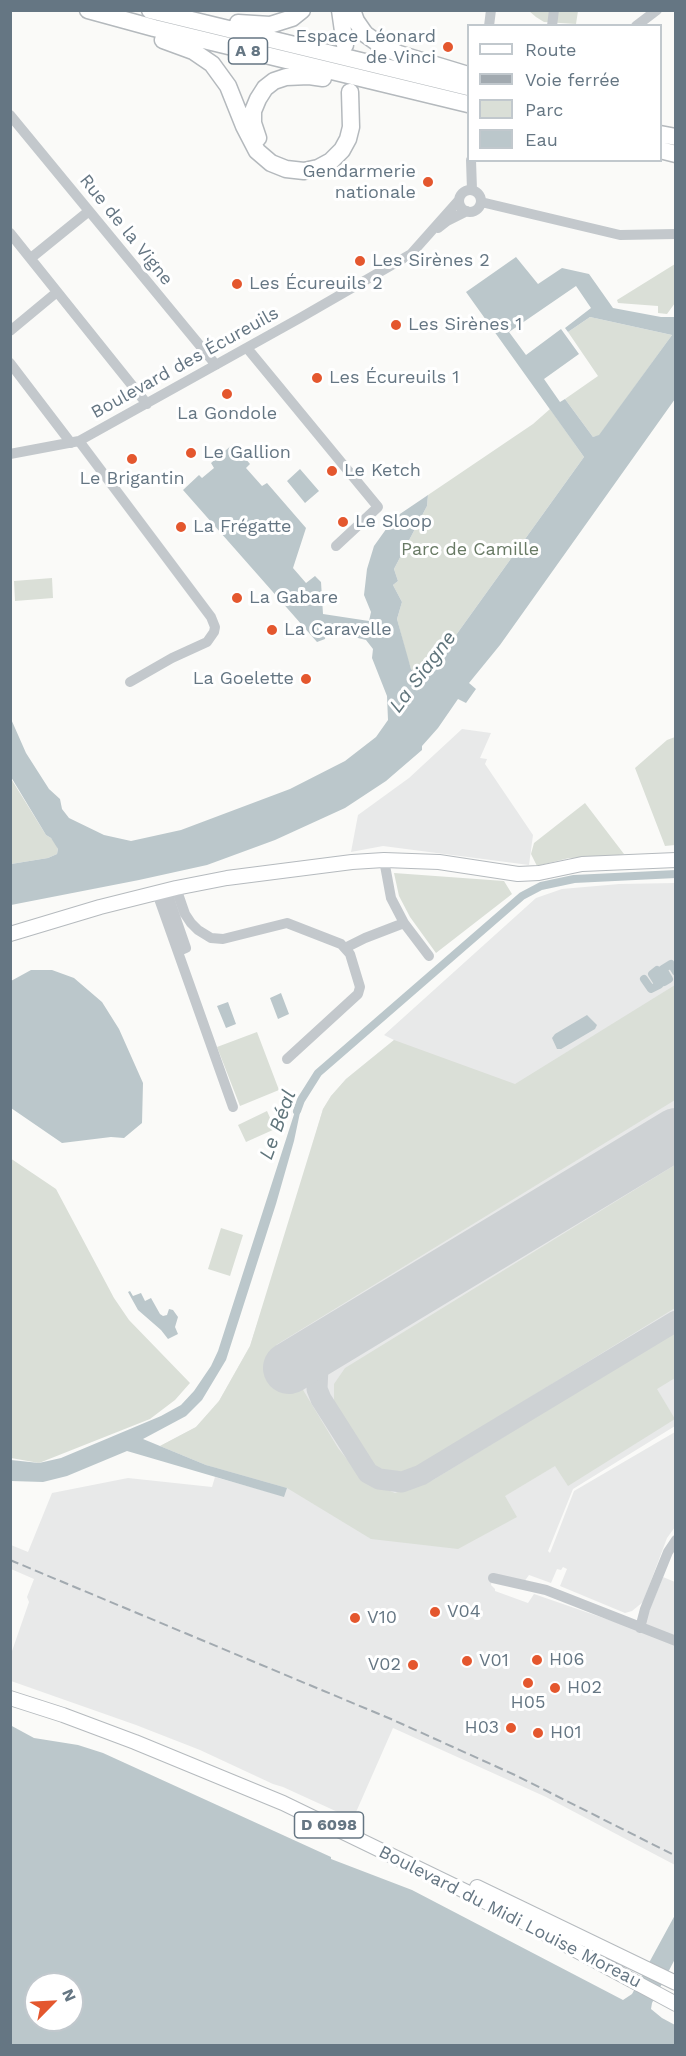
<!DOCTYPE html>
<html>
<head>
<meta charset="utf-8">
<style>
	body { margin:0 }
	#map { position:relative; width:686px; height:2056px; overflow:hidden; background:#fafaf8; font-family:"Work Sans",sans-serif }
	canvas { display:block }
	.frame { position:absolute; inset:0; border:12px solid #657683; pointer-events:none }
	.legend { position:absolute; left:467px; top:24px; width:195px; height:138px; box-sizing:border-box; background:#fff; border:2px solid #c1c8cd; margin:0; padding:8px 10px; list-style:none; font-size:18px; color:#657683 }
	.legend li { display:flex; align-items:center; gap:12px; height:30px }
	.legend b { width:30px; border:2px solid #c1c8cd }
	.north { position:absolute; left:24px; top:1972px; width:60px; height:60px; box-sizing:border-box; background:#fff; border:2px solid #c1c8cd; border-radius:50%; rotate:66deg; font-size:16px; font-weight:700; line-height:24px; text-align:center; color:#657683 }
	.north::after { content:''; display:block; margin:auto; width:21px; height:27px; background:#e4572e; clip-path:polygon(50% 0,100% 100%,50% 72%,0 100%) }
</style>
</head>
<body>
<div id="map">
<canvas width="686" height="2056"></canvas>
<div class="frame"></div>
<ul class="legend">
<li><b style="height:8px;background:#fff"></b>Route</li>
<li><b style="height:8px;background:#a2aab0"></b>Voie ferrée</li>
<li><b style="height:16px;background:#dadfd7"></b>Parc</li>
<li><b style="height:16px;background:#bbc7cb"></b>Eau</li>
</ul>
<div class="north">N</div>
</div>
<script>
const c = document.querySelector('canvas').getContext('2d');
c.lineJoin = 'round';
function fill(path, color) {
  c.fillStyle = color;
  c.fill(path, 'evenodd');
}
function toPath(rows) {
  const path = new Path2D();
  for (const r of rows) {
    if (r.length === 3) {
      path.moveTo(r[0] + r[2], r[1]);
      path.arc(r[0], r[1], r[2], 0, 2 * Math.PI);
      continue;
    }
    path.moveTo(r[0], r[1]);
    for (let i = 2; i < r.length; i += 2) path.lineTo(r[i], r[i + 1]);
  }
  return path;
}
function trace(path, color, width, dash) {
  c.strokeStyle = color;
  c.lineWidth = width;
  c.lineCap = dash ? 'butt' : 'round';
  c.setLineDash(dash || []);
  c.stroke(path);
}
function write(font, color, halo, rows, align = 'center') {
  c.font = font + ' "Work Sans",sans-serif';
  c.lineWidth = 6;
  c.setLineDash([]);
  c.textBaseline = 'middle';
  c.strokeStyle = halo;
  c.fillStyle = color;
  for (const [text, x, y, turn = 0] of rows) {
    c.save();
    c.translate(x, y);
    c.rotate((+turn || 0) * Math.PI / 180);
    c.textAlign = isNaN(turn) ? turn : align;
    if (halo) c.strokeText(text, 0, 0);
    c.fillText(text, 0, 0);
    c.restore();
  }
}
fill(toPath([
	[462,729,491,733,480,758,487,759,485,764,533,835,529,865,383,846,351,852,358,815,409,778],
	[675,883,675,1426,573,1489,548,1551,550,1553,574,1491,675,1432,675,1527,667,1538,643,1602,632,1611,625,1613,560,1586,567,1569,563,1567,561,1570,557,1569,551,1583,529,1575,524,1582,493,1574,491,1585,495,1589,495,1591,528,1603,534,1594,641,1631,663,1577,675,1582,675,1865,546,1797,393,1728,353,1819,283,1787,273,1784,200,1750,136,1725,11,1681,11,1654,29,1602,27,1597,34,1579,11,1569,11,1545,28,1552,52,1493,128,1478,212,1487,215,1477,283,1496,160,1446,196,1427,219,1401,250,1346,290,1222,323,1109,331,1096,346,1079,394,1040,384,1035,536,898,562,889,619,884]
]), '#e8e9e9');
fill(toPath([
	[529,11,578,11,576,24,544,22,536,17],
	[675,264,675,303,667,314,658,313,658,306,618,303,617,300],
	[590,317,672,335,599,436,593,437,565,399,598,376,568,332],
	[550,409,584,457,428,674,418,675,411,669,407,657,397,619,402,602,393,585,398,581,394,569,427,506,428,495,533,424],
	[52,578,53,598,15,601,14,581],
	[675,737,675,845,665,846,635,768,667,740],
	[10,777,46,835,51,838,56,844,58,849,57,854,48,858,11,864],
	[585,803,624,854,608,857,569,858,537,866,531,854,534,843],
	[394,873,504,881,512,894,436,953,410,917,399,896],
	[675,985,675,1100,276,1345,338,1448,364,1481,395,1493,433,1480,675,1332,675,1378,657,1389,675,1419,568,1486,555,1466,505,1496,517,1517,458,1549,371,1539,287,1488,206,1465,160,1446,196,1427,219,1401,250,1346,323,1109,331,1096,346,1079,394,1040,515,1084],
	[257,1032,279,1090,240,1106,217,1047],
	[267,1111,275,1129,246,1142,238,1125],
	[10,1158,56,1189,114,1298,129,1320,190,1383,175,1400,150,1419,39,1463,11,1458],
	[675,1165,675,1308,414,1469,395,1473,370,1465,334,1403,334,1384,345,1368],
	[221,1228,243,1235,230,1276,208,1269]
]), '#dadfd7');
fill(toPath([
	[516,257,538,284,562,268,589,274,613,308,661,317,675,317,675,399,500,645,469,683,476,689,466,703,458,699,438,728,422,746,422,750,386,781,345,808,275,840,207,865,139,880,11,905,11,864,48,858,57,854,58,849,51,838,46,835,11,777,11,719,26,753,49,789,60,799,62,809,69,818,104,835,131,841,181,830,290,789,345,761,376,737,388,720,387,696,372,658,373,649,366,640,326,630,325,639,317,642,183,490,199,475,202,478,214,468,211,463,233,444,250,464,246,468,262,486,267,483,306,528,293,568,306,583,315,576,321,582,323,614,369,621,371,612,364,595,367,569,374,546,394,518,428,495,427,506,394,569,398,581,393,585,402,602,397,619,411,669,418,675,428,674,584,457,466,292],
	[576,286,591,308,565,328,568,332,590,317,672,335,599,435,593,437,565,399,560,402,544,379,579,354,561,329,526,355,509,332],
	[300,469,319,491,305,503,287,481],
	[31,970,52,970,74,978,102,1002,119,1029,143,1083,142,1123,124,1138,111,1137,62,1143,11,1108,11,981],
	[281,993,289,1014,278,1019,270,998],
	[228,1002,236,1024,226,1028,217,1006],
	[587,1015,597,1025,595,1029,561,1049,557,1049,552,1038,555,1034],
	[301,1100,302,1103,294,1141,276,1204,226,1360,202,1400,186,1416,143,1439,206,1465,287,1488,284,1497,127,1451,67,1476,43,1482,11,1481,11,1460,39,1463,61,1458,161,1416,181,1405,194,1391,211,1366,218,1351,298,1102],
	[130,1291,133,1296,141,1293,145,1301,151,1298,160,1314,163,1316,167,1315,169,1309,173,1310,178,1317,175,1327,178,1334,168,1339,161,1330,138,1310,128,1292],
	[10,1725,34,1738,78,1745,103,1753,331,1857,331,1859,412,1890,623,2000,632,1994,675,1915,675,1959,652,2003,651,2009,662,2018,675,2025,675,2045,11,2045],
	[36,1984,72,1984,72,2020,36,2020]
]), '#bbc7cb');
trace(toPath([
	[644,979,651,989,659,985,652,974,657,970,664,982,669,979,663,969,671,964,676,972],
	[297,1111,301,1100,318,1073,522,896,541,886,574,879,676,874]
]), '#bbc7cb', 8);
trace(toPath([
	[342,1336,322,1356,318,1367,317,1389,321,1399,368,1473,379,1479,402,1482,421,1475,676,1321]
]), '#ced2d4', 21);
trace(toPath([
	[289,1368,676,1134]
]), '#ced2d4', 52);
const major = toPath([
	[10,934,100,907,176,888,227,878,352,862,384,860,439,862,518,874,539,873,582,864,676,860],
	[10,1698,63,1715,135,1742,283,1803,473,1895,676,2004],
	[477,1887,676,1983]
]);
const highway = toPath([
	[88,10,154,28,468,104],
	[150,10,468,87],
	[340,10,345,45],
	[352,10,356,21,365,34,382,46,399,54,468,75],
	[238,23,270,25,292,18,302,10],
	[163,40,193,51,212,64,228,86,244,126,257,151,271,163,286,169,304,171,318,168,331,161,342,150,348,139,351,127,350,92],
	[660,134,676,137],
	[258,138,253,123,253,111,258,99,265,88,274,81,286,77,309,76,323,78],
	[660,150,676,154]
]);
trace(major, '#b5babe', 16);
trace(highway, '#b4b9bd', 19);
trace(toPath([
	[489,26,491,10],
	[552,26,554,10],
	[636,26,657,10],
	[10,115,216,365],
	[471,160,472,190],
	[470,201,11],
	[481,202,620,235,676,234],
	[438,228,447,221,467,211],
	[10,233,147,404],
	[31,258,89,211],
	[10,331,57,292],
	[247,348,378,507,336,546],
	[10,363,71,443],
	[79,441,211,617,215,627,214,632,207,642,172,658,130,682],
	[10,454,79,441,300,318,411,254,459,200],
	[384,860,391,898,404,923,429,956],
	[176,888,185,914,191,923,198,930,211,938,223,939,287,923,341,944,350,954,360,987,358,994,287,1059],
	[166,890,186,948,179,951],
	[157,893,233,1107],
	[345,948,365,938,404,923],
	[493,1578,546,1590,676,1641],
	[640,1628,645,1609,668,1552,676,1540]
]), '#c3c8cc', 10);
trace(major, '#fff', 14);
trace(highway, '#fff', 16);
trace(toPath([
	[10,1560,391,1719,515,1775,676,1856]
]), '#a2aab0', 2, [9, 4.5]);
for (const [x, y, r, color] of [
	[448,47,6,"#e4572e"],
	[428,182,6,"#e4572e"],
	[360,261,6,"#e4572e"],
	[237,284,6,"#e4572e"],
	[396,325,6,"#e4572e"],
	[317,378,6,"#e4572e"],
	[227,394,6,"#e4572e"],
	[191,453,6,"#e4572e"],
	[132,459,6,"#e4572e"],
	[332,471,6,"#e4572e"],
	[343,522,6,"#e4572e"],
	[181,527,6,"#e4572e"],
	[237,598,6,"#e4572e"],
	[272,630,6,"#e4572e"],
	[306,679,6,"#e4572e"],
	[435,1612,6,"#e4572e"],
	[355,1618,6,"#e4572e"],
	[537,1660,6,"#e4572e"],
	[467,1661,6,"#e4572e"],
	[413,1665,6,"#e4572e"],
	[528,1683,6,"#e4572e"],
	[555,1688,6,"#e4572e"],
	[511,1728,6,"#e4572e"],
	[538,1733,6,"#e4572e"]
]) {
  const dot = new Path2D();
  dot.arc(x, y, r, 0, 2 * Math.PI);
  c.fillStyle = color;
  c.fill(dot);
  trace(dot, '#fff', 2);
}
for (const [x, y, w] of [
	[248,51,39],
	[329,1825,69]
]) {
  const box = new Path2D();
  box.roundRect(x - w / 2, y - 13, w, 26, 4.5);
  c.fillStyle = '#fff';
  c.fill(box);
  trace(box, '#657683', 1.5);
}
write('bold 16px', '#657683', null, [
	["A 8",248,51],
	["D 6098",329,1825]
]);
write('18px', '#657683', '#fff', [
	["Espace Léonard",436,37,"right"],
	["de Vinci",436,58,"right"],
	["Gendarmerie",416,172,"right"],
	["nationale",416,193,"right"],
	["Les Sirènes 2",372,261],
	["Les Écureuils 2",249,284],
	["Les Sirènes 1",408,325],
	["Les Écureuils 1",329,378],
	["La Gondole",227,414,"center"],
	["Le Gallion",203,453],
	["Le Ketch",344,471],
	["Le Brigantin",132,479,"center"],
	["Le Sloop",355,522],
	["La Frégatte",193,527],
	["La Gabare",249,598],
	["La Caravelle",284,630],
	["La Goelette",294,679,"right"],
	["V04",447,1612],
	["V10",367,1618],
	["H06",549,1660],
	["V01",479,1661],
	["V02",401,1665,"right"],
	["H02",567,1688],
	["H05",528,1703,"center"],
	["H03",499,1728,"right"],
	["H01",550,1733]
], 'left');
write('18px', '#657683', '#fff', [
	["Rue de la Vigne",126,230,51],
	["Boulevard des Écureuils",185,363,-29],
	["Boulevard du Midi Louise Moreau",510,1917,27]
]);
write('18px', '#687a64', '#fff', [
	["Parc de Camille",470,550]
]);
write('italic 20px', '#60757c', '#fff', [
	["La Siagne",423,672,-53],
	["Le Béal",278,1125,-70]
]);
</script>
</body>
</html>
